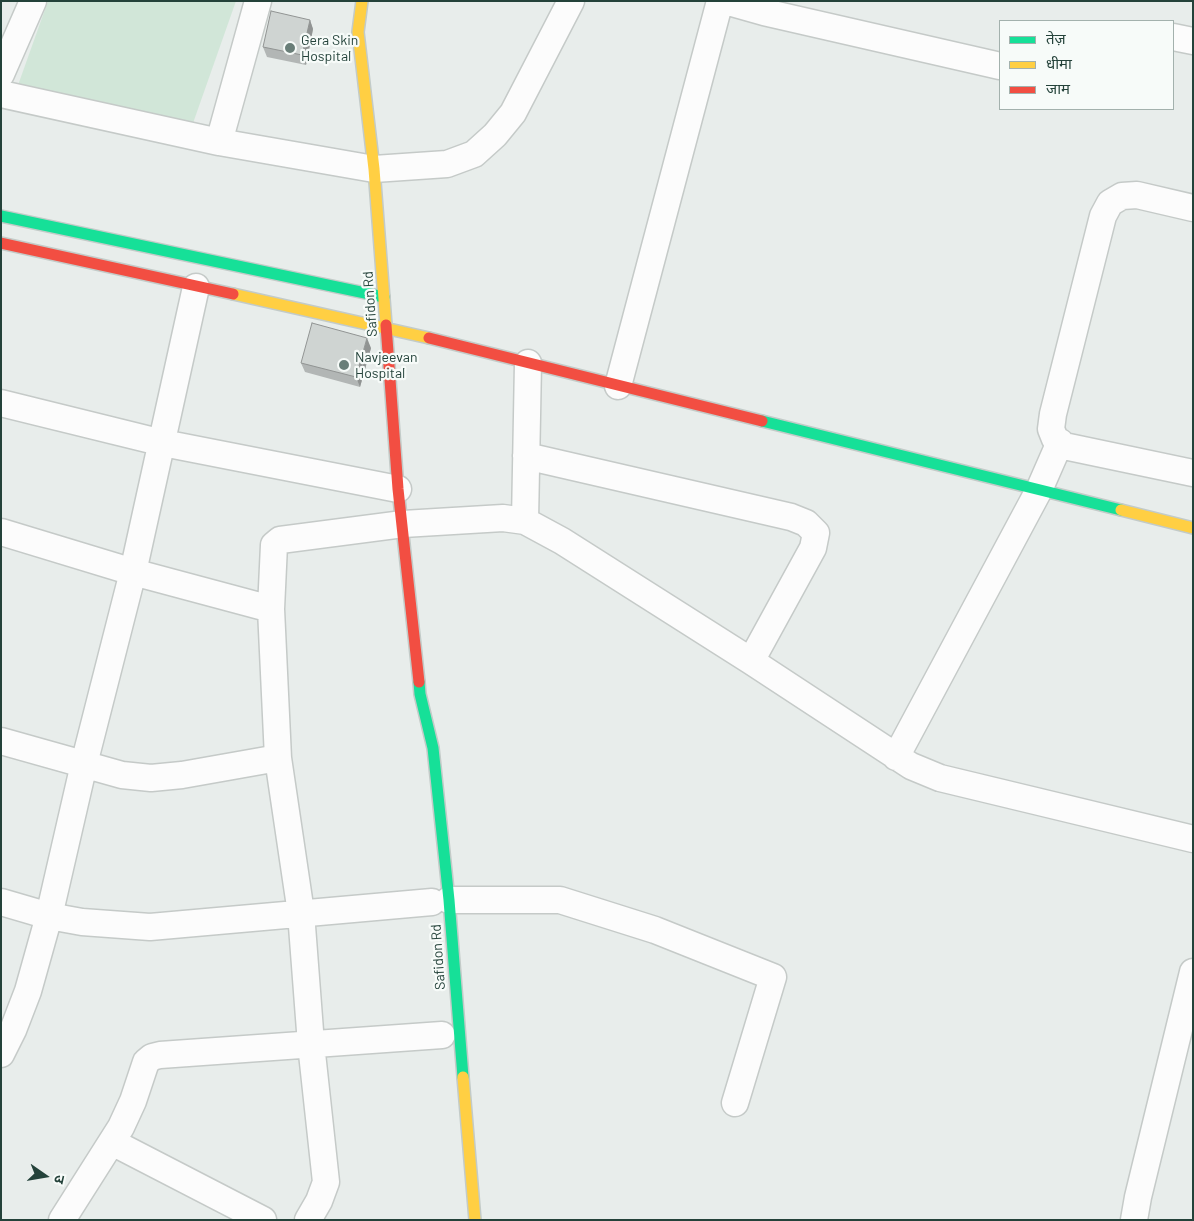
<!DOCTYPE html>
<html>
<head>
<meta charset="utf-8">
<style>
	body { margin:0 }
	#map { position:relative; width:1194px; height:1221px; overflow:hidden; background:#e8edeb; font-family:Barlow,"Noto Sans Devanagari",sans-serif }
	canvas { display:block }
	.frame { position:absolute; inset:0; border:2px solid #24423a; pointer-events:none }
	.legend { position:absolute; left:999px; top:20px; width:175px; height:90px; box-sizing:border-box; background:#f7fbf9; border:1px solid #a3b1ad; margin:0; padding:6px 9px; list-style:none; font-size:15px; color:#24423a }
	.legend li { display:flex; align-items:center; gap:10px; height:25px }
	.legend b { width:25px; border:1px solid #a3b1ad }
	.north { position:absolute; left:20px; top:1151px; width:50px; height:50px; -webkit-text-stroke:4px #f7fbf9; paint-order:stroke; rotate:103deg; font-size:14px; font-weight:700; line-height:20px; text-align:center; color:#24423a }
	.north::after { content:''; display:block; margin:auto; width:18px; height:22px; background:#24423a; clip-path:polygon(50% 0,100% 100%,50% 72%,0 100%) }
</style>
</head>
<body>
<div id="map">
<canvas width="1194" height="1221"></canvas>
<div class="frame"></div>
<ul class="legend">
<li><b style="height:6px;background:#16e098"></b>तेज़</li>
<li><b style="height:6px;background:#ffcf43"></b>धीमा</li>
<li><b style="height:6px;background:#f24e42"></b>जाम</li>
</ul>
<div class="north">उ</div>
</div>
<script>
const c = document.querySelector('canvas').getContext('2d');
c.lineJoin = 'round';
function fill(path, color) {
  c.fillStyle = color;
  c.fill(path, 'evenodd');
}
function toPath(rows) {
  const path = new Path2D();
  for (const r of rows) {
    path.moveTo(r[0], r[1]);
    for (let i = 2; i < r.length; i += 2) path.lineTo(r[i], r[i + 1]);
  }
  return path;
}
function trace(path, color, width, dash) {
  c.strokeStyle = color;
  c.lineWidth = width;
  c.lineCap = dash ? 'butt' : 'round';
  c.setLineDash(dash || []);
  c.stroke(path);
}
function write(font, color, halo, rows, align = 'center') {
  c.font = font + ' Barlow,sans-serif';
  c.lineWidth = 4.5;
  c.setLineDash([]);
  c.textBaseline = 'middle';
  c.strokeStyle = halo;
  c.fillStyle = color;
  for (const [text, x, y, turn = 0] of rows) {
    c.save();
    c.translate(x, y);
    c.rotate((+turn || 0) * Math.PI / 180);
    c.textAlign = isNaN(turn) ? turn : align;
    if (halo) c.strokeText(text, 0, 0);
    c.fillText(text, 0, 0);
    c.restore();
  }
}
fill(toPath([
	[48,1,236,1,192,126,17,88]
]), '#d1e6d8');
const street = toPath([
	[725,1,764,12,1000,66],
	[1173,37,1193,41],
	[1,74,33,1],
	[1,94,219,142,374,169,447,164,474,154,495,135,513,113,571,1],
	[219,142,258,1],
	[1193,208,1137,195,1122,196,1110,203,1103,216,1053,414,1051,429,1055,439,1064,446,1193,473],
	[618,386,720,1],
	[1,403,163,443,398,489],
	[526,456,791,517,806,523,816,533,813,548,751,661],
	[525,521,528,363],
	[1,532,133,572,271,609],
	[1,741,122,775,151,778,182,775,278,758],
	[896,757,1039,490,1060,442],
	[449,900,560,900,655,930,773,977,735,1103],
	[1,902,49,916,82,922,150,927,432,902],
	[1,1054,13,1030,28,991,49,916,84,764,133,572,196,287],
	[112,1142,263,1220],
	[62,1220,121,1127,133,1101,146,1062,152,1057,160,1055,442,1035],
	[308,1220,319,1201,326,1182,311,1044,301,913,278,758,271,609,274,545,280,540,403,524,503,518,525,521,562,541,751,661,911,766,940,778,1193,839],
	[1134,1220,1138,1197,1193,972]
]);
const fast = toPath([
	[1,216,384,297],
	[762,421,1121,510],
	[419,682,420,694,433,748,449,900,463,1077]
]);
const slow = toPath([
	[362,1,358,32,374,169,386,325],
	[233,294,429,338],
	[1121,510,1193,528],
	[463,1077,475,1220]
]);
const jam = toPath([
	[1,243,233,294],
	[386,325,398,489,419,682],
	[429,338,762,421]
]);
trace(street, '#c5cac8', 29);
trace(fast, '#c3cbc8', 14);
trace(slow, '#c3cbc8', 14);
trace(jam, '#c3cbc8', 14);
trace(street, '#fcfcfc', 26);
trace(fast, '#16e098', 11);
trace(slow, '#ffcf43', 11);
trace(jam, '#f24e42', 11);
fill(toPath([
	[310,20,313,29,306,65,267,57,263,47],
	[371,348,360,387,305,372,301,363]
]), '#b2b6b5');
fill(toPath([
	[310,20,313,29,306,65,302,55],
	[367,338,371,348,360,387,356,377]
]), '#919493');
const building = toPath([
	[271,11,310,20,302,55,263,47,271,11],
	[312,323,367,338,356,377,301,363,312,323]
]);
fill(building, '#cfd4d2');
trace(building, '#919493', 1);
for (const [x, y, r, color] of [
	[290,48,6,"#697e78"],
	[344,365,6,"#697e78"]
]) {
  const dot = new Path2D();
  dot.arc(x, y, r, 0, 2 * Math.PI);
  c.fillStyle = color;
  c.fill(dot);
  trace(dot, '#f7fbf9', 2);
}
write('14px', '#24423a', '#f7fbf9', [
	["Gera Skin",301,40],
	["Hospital",301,56],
	["Navjeevan",355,357],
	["Hospital",355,373]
], 'left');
write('14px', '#24423a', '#f7fbf9', [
	["Safidon Rd",370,304,-94],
	["Safidon Rd",438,957,-94]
]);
</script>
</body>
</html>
